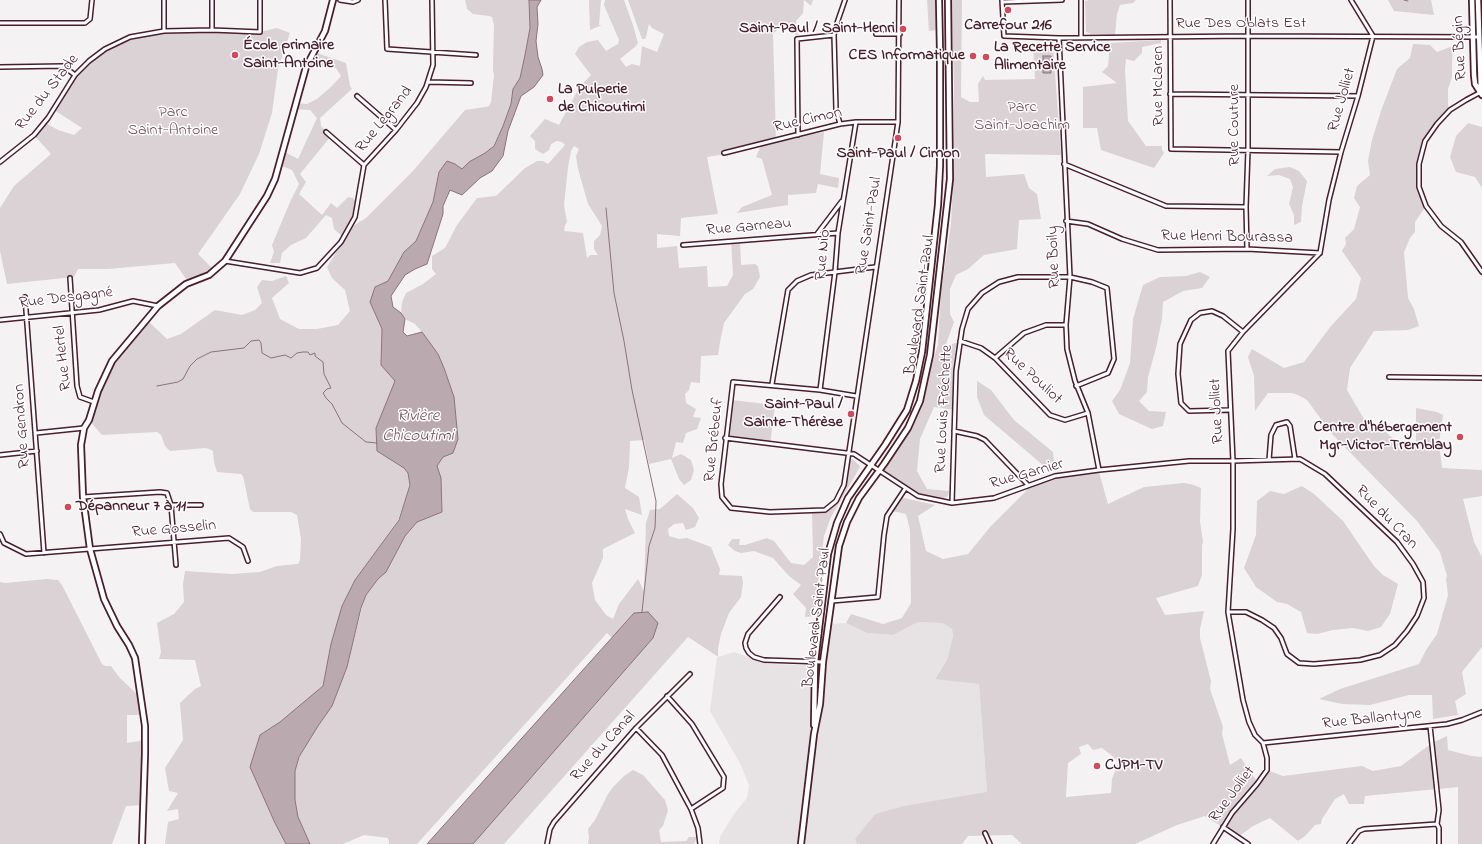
<!DOCTYPE html>
<html>
<head>
<meta charset="utf-8">
<style>
	body { margin:0 }
	canvas { display:block; background:#f4f2f2 }
</style>
</head>
<body>
<canvas width="1482" height="844"></canvas>
<script>
const c = document.querySelector('canvas').getContext('2d');
c.lineJoin = 'round';
function fill(path, color) {
  c.fillStyle = color;
  c.fill(path, 'evenodd');
}
function toPath(rows) {
  const path = new Path2D();
  for (const r of rows) {
    path.moveTo(r[0], r[1]);
    for (let i = 2; i < r.length; i += 2) path.lineTo(r[i], r[i + 1]);
  }
  return path;
}
function trace(path, color, width, dash) {
  c.strokeStyle = color;
  c.lineWidth = width;
  c.lineCap = dash ? 'butt' : 'round';
  c.setLineDash(dash || []);
  c.stroke(path);
}
function write(font, color, halo, rows, align = 'center') {
  c.font = font + ' "Indie Flower",sans-serif';
  c.lineWidth = 3;
  c.setLineDash([]);
  c.textBaseline = 'middle';
  c.strokeStyle = halo;
  c.fillStyle = color;
  for (const [text, x, y, turn = 0] of rows) {
    c.save();
    c.translate(x, y);
    c.rotate((+turn || 0) * Math.PI / 180);
    c.textAlign = isNaN(turn) ? turn : align;
    if (halo) c.strokeText(text, 0, 0);
    c.fillText(text, 0, 0);
    c.restore();
  }
}
fill(toPath([
	[918,622,944,623,952,629,953,636,947,660,935,678,979,684,987,793,903,806,875,814,855,839,857,844,719,844,720,837,734,814,747,798,749,785,741,765,710,711,717,657,734,652,768,664,825,666,831,624,846,623,867,633,893,635]
]), '#e7e2e3');
fill(toPath([
	[465,0,529,0,530,28,525,55,520,78,513,89,512,104,503,126,493,146,485,153,469,162,462,169,439,172,433,202,416,241,404,252,388,281,375,287,370,302,382,329,381,365,395,381,376,428,377,451,404,468,408,473,410,485,398,520,355,580,342,606,331,644,323,686,280,722,260,735,250,767,275,823,286,844,165,844,168,822,179,819,178,809,167,811,178,793,169,791,165,768,183,740,180,703,195,689,201,686,195,660,159,659,161,652,157,623,174,614,184,602,183,584,185,571,232,574,260,572,277,566,298,564,300,560,301,539,297,515,291,512,253,512,250,509,243,476,241,474,217,472,214,462,213,451,209,449,205,448,170,451,165,446,161,435,157,432,102,435,88,419,112,362,146,319,167,339,181,334,215,310,242,315,255,310,262,303,257,287,262,280,272,281,286,276,289,283,272,298,280,319,299,329,317,329,338,325,350,311,345,290,332,278,327,267,353,226,366,218,412,172,465,110,485,107,489,106,491,102,494,75,493,70,494,25,492,17,489,16,473,14,467,9],
	[589,0,601,0,599,25,602,25,590,30],
	[605,0,624,0,633,25,638,43,636,46,620,59,626,67,632,64,640,66,642,46,657,52,664,34,652,28,649,24,646,37,645,39,642,39,628,0,813,0,811,6,804,0,803,13,796,21,798,36,789,29,778,29,773,34,776,141,824,132,820,174,839,178,838,188,818,184,816,193,788,195,788,205,737,213,742,207,772,195,762,159,756,157,761,145,725,154,707,157,718,214,681,218,680,236,657,234,657,248,677,246,679,268,707,266,708,287,727,286,733,275,731,241,740,241,741,265,755,264,758,266,760,277,753,289,745,294,724,323,720,342,718,355,701,356,700,383,691,382,689,390,685,394,686,403,696,409,693,417,701,418,697,429,686,433,683,443,676,442,672,458,681,454,691,460,694,470,691,480,684,485,679,479,671,459,649,464,644,440,630,441,629,467,625,488,639,497,642,515,625,509,628,519,635,533,603,549,603,558,592,583,595,600,606,615,613,619,619,604,638,579,644,591,646,523,650,510,660,509,677,494,693,508,699,518,695,527,686,530,683,523,674,524,668,529,669,536,679,539,687,538,711,547,720,569,719,575,742,576,743,583,741,597,729,613,721,634,718,648,718,656,717,656,688,637,504,844,473,844,653,638,648,612,634,613,612,638,607,633,417,844,389,844,388,838,364,835,343,844,310,844,298,817,295,800,295,771,299,758,318,726,332,706,347,667,362,608,366,595,378,579,386,572,405,536,417,522,442,512,441,478,437,466,443,457,453,453,453,397,444,368,438,354,422,332,415,324,405,319,401,313,402,302,406,293,423,284,436,274,432,269,432,256,445,248,457,225,477,198,496,196,525,168,537,161,543,161,548,164,565,145,562,142,557,141,551,144,549,150,543,154,535,149,535,141,530,136,545,119,559,125,580,86,591,75,575,54,579,47,587,42,598,40,606,51,618,44,619,40,604,5],
	[574,146,579,149,576,156,578,169,588,204,602,226,600,235,594,241,594,249,598,255,590,255,587,258,583,233,564,231,565,225,567,222,564,205,568,167,571,151],
	[927,0,936,0,937,30,929,31],
	[951,0,962,0,961,97,970,102,979,102,978,84,983,76,985,80,1035,79,1033,45,1053,45,1061,155,985,154,986,177,1024,174,1029,188,1037,194,1041,219,1019,220,1017,249,984,255,968,269,956,275,950,289,950,314,954,322,945,347,960,341,955,410,934,407,920,439,917,471,927,489,949,491,948,496,942,499,916,493,884,471,883,468,910,427,938,345,941,292,951,224,954,164,954,82],
	[1089,0,1136,0,1133,3,1120,5,1117,14,1115,35,1091,34,1086,32,1085,1],
	[1388,0,1431,0,1434,15,1394,11],
	[277,28,290,33,278,69,272,113,259,154,240,194,198,254,215,271,189,283,175,263,108,269,78,269,74,277,7,284,0,251,0,208,14,186,51,154,34,135,42,121,58,130,74,135,82,128,51,108,73,75,89,58,110,44,134,35,146,32,260,32],
	[1161,40,1161,43,1142,47,1142,53,1134,61,1126,59,1125,69,1128,121,1146,146,1162,146,1162,150,1164,153,1154,168,1101,150,1097,128,1083,128,1083,87,1117,83,1102,72,1108,66,1110,43],
	[1413,44,1430,45,1437,52,1453,46,1452,63,1452,77,1448,89,1448,106,1450,110,1437,124,1425,141,1419,164,1419,187,1426,206,1415,222,1415,232,1410,238,1404,252,1408,298,1414,309,1419,326,1408,330,1374,331,1350,368,1347,390,1368,426,1381,427,1390,436,1408,448,1416,445,1416,408,1437,412,1443,415,1439,443,1442,468,1482,470,1482,496,1463,499,1474,542,1482,557,1482,647,1462,672,1466,694,1455,701,1458,715,1433,719,1432,695,1409,695,1370,705,1342,704,1319,699,1340,689,1419,664,1426,650,1437,634,1448,595,1446,579,1447,576,1440,552,1417,521,1332,434,1307,400,1298,395,1292,393,1268,393,1255,411,1254,376,1248,357,1252,349,1284,368,1304,362,1331,326,1356,299,1361,278,1342,251,1346,244,1345,238,1354,229,1360,207,1354,198,1357,186,1370,175,1368,161,1372,140,1381,111,1397,69,1410,58],
	[314,52,346,63,350,86,352,89,320,118,321,126,331,136,300,174,306,182,299,194,322,215,331,203,337,208,348,197,353,198,358,203,355,217,343,237,334,229,332,218,326,215,306,238,291,245,282,253,280,263,270,263,274,252,272,245,290,202,299,184,292,170,279,165,283,151,298,159,317,118,310,110,294,109,295,103,307,104,317,99,332,86,341,76,336,68,320,67,309,60],
	[1468,123,1482,127,1482,188,1475,177,1456,172,1450,157,1456,136],
	[1290,167,1299,171,1307,181,1302,206,1301,222,1294,225,1294,215,1289,204,1293,187,1290,179,1279,175,1267,176,1275,169],
	[1200,272,1210,277,1202,288,1183,291,1163,302,1162,319,1156,348,1148,377,1147,392,1139,401,1149,411,1166,412,1163,426,1152,429,1119,414,1112,401,1120,390,1130,363,1133,319,1143,285,1160,277,1186,276],
	[977,381,991,390,1014,420,1053,452,1054,462,1044,466,984,415,977,397],
	[731,400,775,405,770,445,726,440],
	[849,459,852,459,859,465,860,467,831,517,824,536,814,616,805,617,806,608,793,594,801,585,789,576,773,558,754,551,741,553,735,551,728,545,732,539,740,539,739,545,745,545,767,538,774,541,791,563,804,565,813,557,812,510,825,510,836,501,844,485],
	[1099,472,1108,504,1144,487,1184,483,1194,485,1201,488,1200,521,1203,542,1202,545,1202,575,1198,586,1156,598,1165,615,1204,611,1200,629,1200,638,1211,681,1210,689,1223,727,1222,734,1230,765,1241,758,1258,783,1267,770,1283,776,1362,766,1373,771,1401,766,1432,743,1447,736,1448,750,1471,756,1482,757,1482,844,1458,844,1458,787,1365,796,1364,804,1349,804,1344,794,1335,799,1322,819,1321,824,1315,825,1305,836,1298,841,1270,818,1253,826,1238,837,1205,816,1177,825,1135,844,1022,844,1012,835,968,836,962,844,857,844,855,839,875,814,903,806,987,792,979,684,935,679,947,660,953,636,952,629,943,623,918,622,893,635,867,633,846,623,851,614,883,624,902,618,911,603,910,530,906,514,892,511,900,497,935,505,918,516,926,551,943,559,968,554,991,526,1030,487,1055,479],
	[1088,744,1093,750,1102,748,1119,761,1112,779,1111,793,1066,797,1068,763,1081,754,1079,747],
	[1302,486,1314,494,1343,521,1374,566,1383,575,1398,584,1390,614,1381,627,1368,631,1353,628,1333,630,1317,634,1307,633,1301,612,1287,604,1277,602,1256,587,1244,568,1256,535,1257,501,1270,491,1284,494],
	[47,579,58,580,62,585,102,664,105,666,111,666,119,677,140,697,143,715,127,715,127,743,145,740,143,805,126,806,112,844,0,844,0,582,5,583],
	[633,770,643,775,665,800,668,810,663,826,659,830,661,842,686,841,689,837,697,837,694,844,588,844,589,838,588,829,595,820,608,794,613,787,624,776]
]), '#dbd2d5');
const water = toPath([
	[529,0,541,0,537,7,538,24,536,41,538,57,542,69,543,75,534,87,521,96,508,131,503,156,492,171,480,178,462,195,450,190,443,206,443,214,427,264,415,269,405,275,391,296,393,307,401,313,405,319,403,332,407,336,422,332,438,354,444,368,454,397,458,439,453,453,443,457,437,466,441,478,442,512,417,522,405,536,386,572,378,579,366,595,361,608,347,667,332,706,318,726,299,757,295,771,295,800,298,817,310,844,286,844,275,823,250,767,260,735,280,722,323,686,331,644,342,606,355,580,399,520,410,485,408,473,404,468,377,451,376,428,395,381,381,365,382,329,370,302,375,287,388,281,404,252,416,241,433,202,439,172,447,161,455,164,462,169,469,162,485,153,494,146,503,126,511,104,513,89,520,78,525,55,530,28,529,0],
	[1043,56,1051,56,1051,73,1043,73,1043,56],
	[648,612,658,623,653,638,473,844,427,844,634,613,648,612]
]);
fill(water, '#baa9ae');
trace(water, '#8d727a', 1);
trace(toPath([
	[1404,0,1408,1],
	[606,208,614,293,624,341,632,390,656,501,655,528,649,546,642,612],
	[157,386,178,382,183,379,190,366,197,359,211,352,244,348,251,341,259,340,261,343,262,353,271,358,285,355,291,358,297,353,303,352,308,352,310,355,315,353,315,356,323,362,324,374,331,388,327,389,323,393,326,398,332,404,342,423,366,442,377,443]
]), '#8d727a', 1);
const street = toPath([
	[212,0,212,30],
	[340,0,353,2,358,0],
	[385,0,387,49,476,55],
	[1002,0,1004,36,1059,38,1247,36,1479,37],
	[1170,0,1171,149,1341,152],
	[1003,2,1062,0],
	[0,23,85,23,90,19,92,0],
	[164,31,164,0],
	[876,34,900,34],
	[1081,37,1081,0],
	[1059,38,1070,277,1066,325,1067,349,1075,381,1088,413,1099,470],
	[0,67,63,66,75,75],
	[428,82,471,83],
	[1481,92,1466,100,1450,110,1437,124,1425,141,1419,164,1419,187,1426,206,1441,226,1461,242,1482,272],
	[1170,94,1358,96],
	[357,96,396,130],
	[840,124,836,109,834,35,836,26,845,0],
	[326,132,364,165],
	[798,135,797,39,834,35],
	[724,153,840,124,856,122,898,122],
	[0,162,34,135,48,118,75,75,89,61,105,49,130,37,164,31,212,30,260,32,260,0],
	[1064,164,1166,206,1246,207],
	[1066,221,1088,224,1122,239,1158,250,1247,249,1320,253],
	[817,234,842,201],
	[683,245,838,233],
	[1247,249,1246,207,1248,150,1248,0],
	[225,261,300,273,317,268,341,242,355,217,364,165,396,130,417,103,426,87,433,65,432,0],
	[70,278,77,386,80,397,94,402],
	[25,297,44,553],
	[0,320,99,310,133,301,158,306],
	[960,341,981,348,995,358,1050,415,1065,420,1088,413],
	[995,358,1024,333,1046,325,1066,325],
	[1389,377,1482,378],
	[772,384,788,290,797,281,811,275,875,267],
	[820,390,835,272,838,233,856,122],
	[856,396,820,390,733,382,721,484,722,497,731,508,770,512,825,510,836,501,844,485,898,122,899,0],
	[1229,410,1189,411,1181,403,1178,374,1180,344,1191,320,1200,313,1212,311,1223,316,1243,332],
	[954,431,977,436,985,440,1028,485],
	[36,433,84,428],
	[725,438,854,454,918,496,952,503,994,498,1055,476,1099,470,1189,461,1233,461,1300,459,1325,474,1397,542,1413,564,1423,582,1424,598,1417,616,1407,631,1395,645,1380,655,1360,660,1314,664,1299,663,1287,654,1281,638,1274,628,1262,620,1246,612,1228,612],
	[0,455,37,451],
	[1269,460,1271,435,1276,425,1287,422,1290,426,1295,459],
	[83,497,160,492,167,493,171,505,176,565],
	[952,503,956,371,962,329,968,309,982,293,999,282,1018,277,1070,277,1092,282,1107,288,1114,359,1108,373,1076,386],
	[171,505,201,505],
	[0,534,4,543,26,554,229,538,243,547,248,561],
	[780,597,748,634,745,643,746,648,749,653,754,657,764,660,823,662],
	[832,601,878,597,884,535,887,516,905,489],
	[667,696,692,724,724,777,723,788,691,809],
	[1430,726,1439,810,1437,824,1439,828,1439,844],
	[636,728,662,755,691,809,698,828,700,844],
	[1263,743,1447,724,1462,720,1482,712],
	[1223,827,1248,844],
	[985,833,990,844],
	[547,844,550,829,554,822,636,728,690,674],
	[1213,844,1232,813,1257,784,1267,770,1267,758,1263,743,1255,735,1249,722,1243,700,1228,612,1233,529,1233,461,1228,351,1243,332,1320,253,1329,200,1341,152,1358,96,1373,36,1351,0],
	[1349,844,1359,831,1364,829,1437,824]
]);
const secondary = toPath([
	[1472,0,1474,75,1475,84,1482,95],
	[1478,0,1481,93],
	[814,725,815,662,828,554,837,523,848,498,885,445,907,410,916,381,922,352,938,205,940,166,940,52,939,0],
	[142,844,145,754,145,726,135,658,129,645,117,626,104,599,90,549,83,497,81,445,84,428,89,420,98,391,112,361,158,306,186,284,209,275,225,261,267,196,275,179,306,67,325,31,333,0],
	[801,844,814,734,820,704,823,662,839,546,847,522,859,498,884,464,908,428,920,401,930,355,950,179,948,0]
]);
trace(street, '#4a1f2b', 6);
trace(secondary, '#4a1f2b', 8);
trace(street, '#fff', 3);
trace(secondary, '#fff', 4.5);
for (const [x, y, r, color] of [
	[1008,10,4,"#d1495b"],
	[903,29,4,"#d1495b"],
	[235,55,4,"#d1495b"],
	[973,56,4,"#d1495b"],
	[986,57,4,"#d1495b"],
	[550,99,4,"#d1495b"],
	[898,138,4,"#d1495b"],
	[851,414,4,"#d1495b"],
	[1460,437,4,"#d1495b"],
	[68,507,4,"#d1495b"],
	[1097,766,4,"#d1495b"]
]) {
  const dot = new Path2D();
  dot.arc(x, y, r, 0, 2 * Math.PI);
  c.fillStyle = color;
  c.fill(dot);
  trace(dot, '#fff', 1.5);
}
write('16px', '#4a1f2b', '#fff', [
	["Rue Des Oblats Est",1241,24],
	["Rue Bégin",1461,48,-93],
	["Rue McLaren",1159,86,-90],
	["Rue du Stade",48,93,-52],
	["Rue Jolliet",1343,100,-74],
	["Rue Legrand",385,120,-51],
	["Rue Cimon",808,121,-13],
	["Rue Couture",1235,125,-90],
	["Rue Saint-Paul",870,226,-81],
	["Rue Garneau",749,228,-5],
	["Rue Henri Bourassa",1227,238,1],
	["Rue Nio",824,255,-85],
	["Rue Boily",1055,257,-92],
	["Rue Desgagné",66,299,-7],
	["Boulevard Saint-Paul",921,305,-82],
	["Rue Hertel",64,358,-96],
	["Rue Pouliot",1032,377,43],
	["Rue Louis Fréchette",945,409,-87],
	["Rue Jolliet",1218,411,-93],
	["Rue Gendron",23,426,-94],
	["Rue Brébeuf",715,440,-84],
	["Rue Garnier",1027,475,-16],
	["Rue du Cran",1386,518,46],
	["Rue Gosselin",174,530,-5],
	["Boulevard Saint-Paul",818,618,-83],
	["Rue Ballantyne",1372,720,-6],
	["Rue du Canal",604,747,-48],
	["Rue Jolliet",1233,795,-53]
]);
write('bold 16px', '#4a1f2b', '#fff', [
	["Carrefour 216",1008,26,"center"],
	["Saint-Paul / Saint-Henri",895,29,"right"],
	["École primaire",243,46],
	["Saint-Antoine",243,64],
	["La Recette Service",994,48],
	["Alimentaire",994,66],
	["CES Informatique",965,56,"right"],
	["La Pulperie",558,90],
	["de Chicoutimi",558,108],
	["Saint-Paul / Cimon",898,154,"center"],
	["Saint-Paul /",843,405,"right"],
	["Sainte-Thérèse",843,423,"right"],
	["Centre d'hébergement",1452,428,"right"],
	["Mgr-Victor-Tremblay",1452,446,"right"],
	["Dépanneur 7 à 11",76,507],
	["CJPM-TV",1105,766]
], 'left');
write('16px', '#6e4c56', '#fff', [
	["Parc",1022,108],
	["Saint-Joachim",1022,126],
	["Parc",173,113],
	["Saint-Antoine",173,131]
]);
write('italic 17px', '#714f59', '#fff', [
	["Rivière",418,417],
	["Chicoutimi",418,437]
]);
</script>
</body>
</html>
